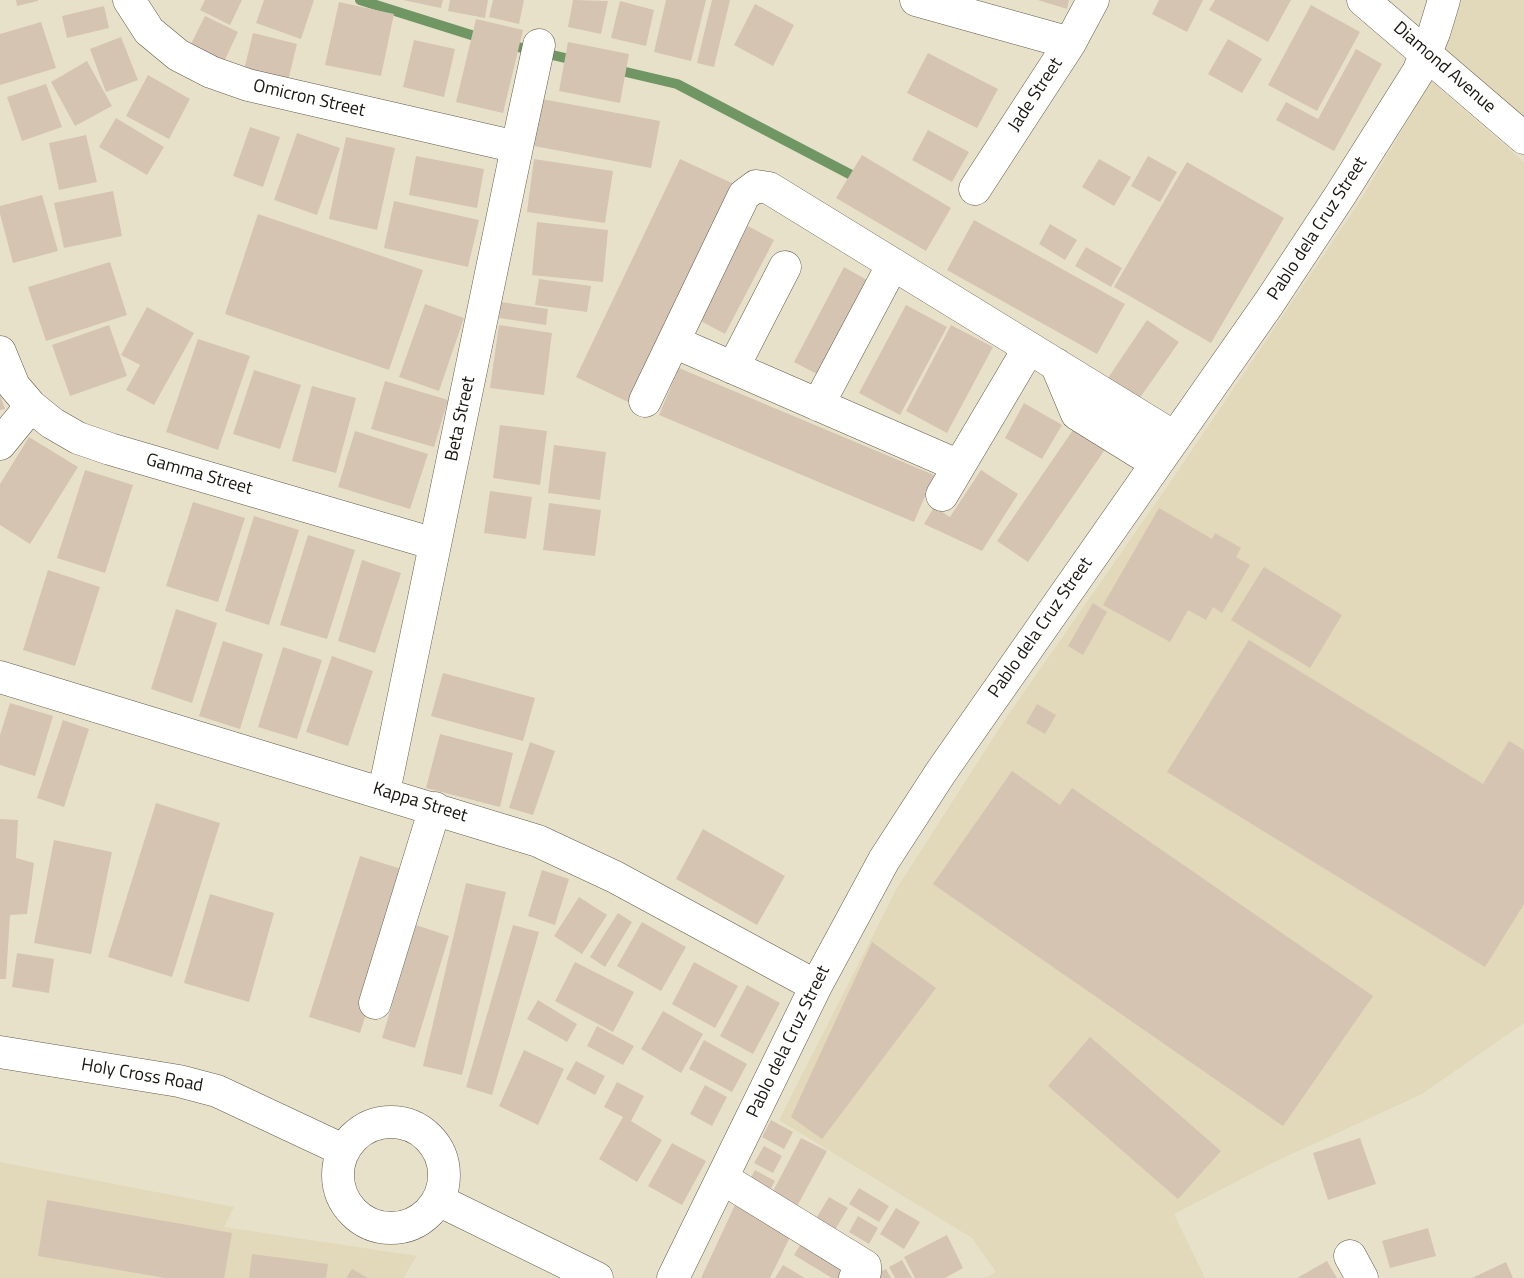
<!DOCTYPE html>
<html>
<head>
<meta charset="utf-8">
<style>
	body { margin:0 }
	canvas { display:block; background:#e8e1ca }
</style>
</head>
<body>
<canvas width="1524" height="1278"></canvas>
<script>
const c = document.querySelector('canvas').getContext('2d');
c.lineJoin = 'round';
function fill(path, color) {
  c.fillStyle = color;
  c.fill(path, 'evenodd');
}
function toPath(rows) {
  const path = new Path2D();
  for (const r of rows) {
    if (r.length === 3) {
      path.moveTo(r[0] + r[2], r[1]);
      path.arc(r[0], r[1], r[2], 0, 2 * Math.PI);
      continue;
    }
    path.moveTo(r[0], r[1]);
    for (let i = 2; i < r.length; i += 2) path.lineTo(r[i], r[i + 1]);
  }
  return path;
}
function trace(path, color, width, dash) {
  c.strokeStyle = color;
  c.lineWidth = width;
  c.lineCap = dash ? 'butt' : 'round';
  c.setLineDash(dash || []);
  c.stroke(path);
}
function write(font, color, halo, rows, align = 'center') {
  c.font = font + ' "Titillium Web",sans-serif';
  c.lineWidth = 4.5;
  c.setLineDash([]);
  c.textBaseline = 'middle';
  c.strokeStyle = halo;
  c.fillStyle = color;
  for (const [text, x, y, turn = 0] of rows) {
    c.save();
    c.translate(x, y);
    c.rotate((+turn || 0) * Math.PI / 180);
    c.textAlign = isNaN(turn) ? turn : align;
    if (halo) c.strokeText(text, 0, 0);
    c.fillText(text, 0, 0);
    c.restore();
  }
}
fill(toPath([
	[1454,0,1524,0,1524,127,1440,56],
	[1431,81,1524,162,1524,1023,1422,1094,1270,1164,1174,1214,1205,1278,986,1278,996,1272,972,1238,779,1120,897,888,1006,718,1167,487,1358,204],
	[0,1162,234,1207,224,1227,417,1256,403,1278,0,1278]
]), '#e2d8ba');
trace(toPath([
	[360,0,484,39],
	[505,44,578,61],
	[613,69,677,84,861,180]
]), '#709664', 10);
fill(toPath([
	[16,0,38,0,38,1,17,6],
	[205,0,242,0,230,25,200,10],
	[264,0,314,0,301,39,256,23],
	[403,0,443,0,441,8],
	[450,0,488,0,485,18,448,11],
	[493,0,524,0,519,24,489,17],
	[573,0,608,1,601,34,568,27],
	[666,0,706,0,691,61,654,52],
	[712,0,730,0,714,67,697,63],
	[1038,0,1069,0,1067,9],
	[1159,0,1203,0,1187,32,1152,14],
	[1215,0,1291,0,1268,42,1209,10],
	[620,1,654,10,646,46,611,38],
	[339,2,394,14,381,76,325,65],
	[755,4,794,25,773,66,734,45],
	[1311,5,1360,32,1317,111,1268,85],
	[104,6,109,28,67,38,62,16],
	[205,16,238,32,222,66,188,50],
	[476,19,523,30,503,113,456,102],
	[41,22,56,68,0,85,0,34],
	[253,33,297,44,288,81,244,70],
	[121,37,138,80,106,92,90,49],
	[1228,39,1262,59,1242,93,1208,74],
	[414,40,455,49,444,97,403,87],
	[568,42,629,54,620,103,559,91],
	[1356,49,1382,64,1334,151,1276,120,1286,102,1318,119],
	[928,53,998,89,977,128,907,93],
	[87,61,112,106,75,126,51,82],
	[148,75,190,99,169,139,126,116],
	[46,84,62,127,22,141,7,97],
	[542,99,660,121,651,168,534,146],
	[116,118,164,147,147,175,99,147],
	[250,127,280,137,263,187,233,176],
	[928,130,969,152,952,182,912,160],
	[297,133,340,148,317,215,274,200],
	[86,135,97,182,59,190,49,143],
	[346,137,395,148,377,230,329,219],
	[862,155,951,208,926,251,836,198],
	[416,156,484,169,477,208,409,195],
	[1148,156,1177,172,1160,202,1131,186],
	[534,159,613,171,605,223,527,212],
	[680,159,734,184,630,403,576,377],
	[1099,159,1131,177,1114,206,1082,187],
	[1187,162,1284,218,1211,343,1114,287],
	[113,191,122,236,64,248,54,203],
	[42,195,58,251,13,263,0,214,0,206],
	[394,201,479,220,468,267,384,248],
	[258,214,423,270,389,370,225,314],
	[974,220,1125,304,1097,354,947,270],
	[537,222,608,230,603,282,532,275],
	[1050,224,1077,240,1065,260,1039,244],
	[748,226,774,240,725,334,699,320],
	[1086,247,1122,268,1111,287,1075,266],
	[110,262,127,315,46,341,28,287],
	[844,267,867,280,817,374,794,362],
	[539,279,591,286,587,312,535,305],
	[501,302,548,309,546,325,499,318],
	[425,304,464,318,439,391,399,377],
	[906,305,947,327,900,415,859,393],
	[147,307,194,333,154,405,126,390,140,365,121,355],
	[1147,320,1179,342,1137,402,1106,381],
	[109,325,127,376,70,396,52,345],
	[499,325,552,333,544,395,490,388],
	[951,325,993,347,947,433,906,411],
	[198,339,250,356,218,450,166,432],
	[679,368,934,475,914,522,659,415],
	[254,370,301,385,280,449,233,434],
	[385,381,448,400,434,447,371,429],
	[312,386,356,398,336,473,292,461],
	[0,395,5,409,0,410],
	[1024,403,1062,425,1042,459,1005,438],
	[500,425,547,431,540,485,493,478],
	[1075,427,1106,448,1028,562,997,541],
	[355,431,428,454,410,509,338,487],
	[29,437,78,467,30,544,0,525,0,484],
	[554,445,606,452,600,500,548,493],
	[85,470,133,485,105,573,57,558],
	[981,470,1018,494,982,551,924,524,934,507,950,517],
	[490,491,532,497,526,539,484,533],
	[193,502,245,518,218,602,166,586],
	[549,503,601,510,595,556,543,550],
	[1159,508,1212,539,1215,533,1241,548,1236,557,1250,565,1222,613,1213,607,1206,620,1188,610,1170,642,1103,605],
	[254,516,299,530,269,625,225,611],
	[308,535,355,550,327,639,280,625],
	[362,560,401,573,375,653,338,641],
	[1264,567,1342,615,1310,668,1231,620],
	[48,570,100,587,75,666,23,650],
	[1093,603,1107,612,1083,655,1068,646],
	[176,609,217,623,192,703,151,689],
	[1249,640,1483,784,1509,741,1524,750,1524,904,1485,967,1167,772],
	[223,641,263,654,240,729,199,716],
	[283,647,322,660,297,739,258,727],
	[332,656,373,671,348,746,306,732],
	[443,673,535,698,523,741,431,716],
	[10,703,53,716,35,776,0,765,0,735],
	[1037,704,1056,715,1045,734,1026,723],
	[63,720,89,729,64,807,37,798],
	[440,734,513,753,500,807,426,788],
	[530,742,555,751,533,815,509,808],
	[1012,771,1060,805,1072,788,1373,996,1283,1126,933,884],
	[156,803,220,823,172,977,108,957],
	[0,819,18,820,16,858,34,863,27,914,10,915,6,979,0,979],
	[703,829,785,876,757,925,676,879],
	[54,840,112,852,91,954,34,943],
	[360,856,411,872,360,1033,309,1017],
	[542,870,569,879,555,925,528,916],
	[466,883,506,892,462,1075,423,1066],
	[210,894,274,913,249,1002,184,983],
	[579,897,607,915,582,954,554,936],
	[618,913,632,922,605,967,590,957],
	[642,922,686,947,661,991,617,966],
	[416,925,449,936,415,1048,382,1038],
	[513,925,539,932,492,1095,466,1087],
	[872,942,936,988,822,1139,791,1117],
	[17,953,54,959,49,993,12,987],
	[575,962,634,992,613,1032,555,1001],
	[694,962,738,986,715,1028,672,1004],
	[747,985,780,1003,753,1054,720,1036],
	[538,1000,577,1024,567,1042,527,1019],
	[663,1011,703,1034,681,1073,641,1049],
	[597,1026,634,1046,623,1065,587,1046],
	[1090,1037,1221,1151,1178,1199,1048,1086],
	[704,1040,747,1064,732,1092,689,1069],
	[524,1050,564,1069,538,1125,499,1106],
	[576,1061,605,1076,595,1095,566,1079],
	[617,1082,644,1096,631,1121,662,1140,637,1182,599,1159,623,1117,604,1107],
	[705,1085,727,1097,712,1126,690,1114],
	[771,1120,793,1132,784,1149,762,1137],
	[801,1138,827,1151,796,1208,771,1195],
	[1360,1138,1376,1184,1328,1200,1313,1153],
	[672,1143,706,1161,682,1205,648,1186],
	[764,1146,782,1156,773,1173,754,1163],
	[755,1170,775,1181,766,1198,746,1187],
	[859,1188,889,1206,879,1222,849,1204],
	[829,1197,848,1208,830,1238,811,1227],
	[47,1200,232,1233,224,1278,165,1278,38,1256],
	[735,1205,792,1233,770,1278,701,1278],
	[896,1208,920,1222,904,1249,880,1234],
	[858,1216,878,1228,869,1244,849,1232],
	[1428,1228,1436,1256,1390,1268,1382,1241],
	[807,1234,854,1261,844,1278,832,1278,794,1255],
	[947,1235,963,1268,945,1278,915,1278,904,1257],
	[252,1254,328,1264,326,1278,249,1278],
	[902,1260,912,1278,895,1278,889,1267],
	[1327,1261,1337,1278,1297,1278],
	[1506,1262,1513,1278,1472,1278],
	[783,1265,805,1278,775,1278],
	[352,1269,368,1278,346,1278],
	[886,1269,891,1278,872,1278,871,1276]
]), '#d5c4b2');
const minor = toPath([
	[129,0,149,31,178,55,211,72,248,85,517,147],
	[916,0,1070,43],
	[1363,0,1524,138],
	[975,189,1070,43,1093,0],
	[674,342,959,466],
	[0,352,14,386,31,406,52,423,78,438,110,449,435,544],
	[1056,364,1077,414,1156,463],
	[733,368,785,267],
	[645,401,744,195,756,186,769,188,1174,437],
	[818,405,893,264],
	[0,444,31,406],
	[942,495,1029,348],
	[0,677,538,841,615,877,816,986],
	[384,792,517,147,539,45],
	[375,1003,435,808],
	[0,1052,179,1081,217,1091,343,1150],
	[391,1175,53],
	[722,1178,865,1266,865,1272,855,1278],
	[438,1200,597,1278],
	[1350,1256,1362,1278],
	[673,1278,816,986,884,860,941,772,1269,303,1341,194,1418,72,1434,33,1444,0]
]);
trace(minor, '#625b48', 33);
trace(minor, '#fff', 32);
write('18px', '#18160e', '#fff', [
	["Diamond Avenue",1444,68,41],
	["Jade Street",1036,95,-57],
	["Omicron Street",309,99,13],
	["Pablo dela Cruz Street",1318,229,-57],
	["Beta Street",461,419,-78],
	["Gamma Street",199,475,16],
	["Pablo dela Cruz Street",1041,628,-55],
	["Kappa Street",420,803,17],
	["Pablo dela Cruz Street",789,1042,-64],
	["Holy Cross Road",142,1076,10]
]);
</script>
</body>
</html>
